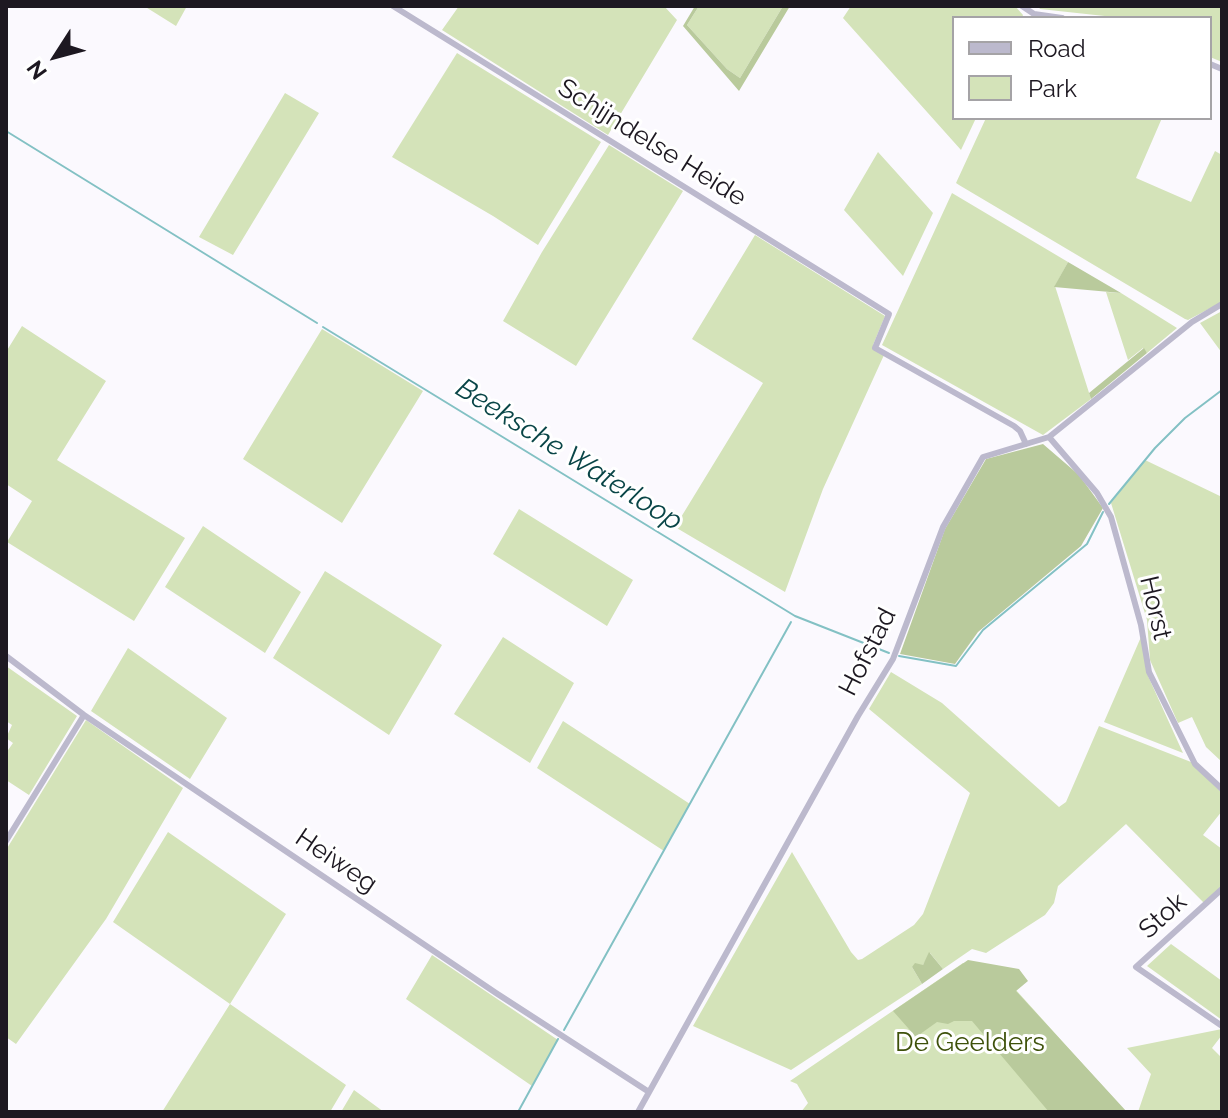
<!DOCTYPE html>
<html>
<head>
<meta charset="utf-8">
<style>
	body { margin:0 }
	#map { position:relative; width:1228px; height:1118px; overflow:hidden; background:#fbf9fe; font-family:Raleway,sans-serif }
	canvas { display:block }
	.frame { position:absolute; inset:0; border:8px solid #1d1821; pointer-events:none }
	.legend { position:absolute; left:952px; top:16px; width:260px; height:104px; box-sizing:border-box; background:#fff; border:2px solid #a5a3a6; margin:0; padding:10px 14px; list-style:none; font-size:24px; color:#1d1821 }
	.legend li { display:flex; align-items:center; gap:16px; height:40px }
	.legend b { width:40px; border:2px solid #a5a3a6 }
	.north { position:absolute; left:16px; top:16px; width:80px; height:80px; -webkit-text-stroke:6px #fff; paint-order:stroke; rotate:234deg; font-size:22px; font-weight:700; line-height:32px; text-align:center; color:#1d1821 }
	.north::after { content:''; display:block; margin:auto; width:28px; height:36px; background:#1d1821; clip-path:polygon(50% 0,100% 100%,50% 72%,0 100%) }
</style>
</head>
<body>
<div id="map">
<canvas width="1228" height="1118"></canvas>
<div class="frame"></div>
<ul class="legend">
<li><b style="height:10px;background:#bcb9cd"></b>Road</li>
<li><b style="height:22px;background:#d4e3b9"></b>Park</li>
</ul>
<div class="north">N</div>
</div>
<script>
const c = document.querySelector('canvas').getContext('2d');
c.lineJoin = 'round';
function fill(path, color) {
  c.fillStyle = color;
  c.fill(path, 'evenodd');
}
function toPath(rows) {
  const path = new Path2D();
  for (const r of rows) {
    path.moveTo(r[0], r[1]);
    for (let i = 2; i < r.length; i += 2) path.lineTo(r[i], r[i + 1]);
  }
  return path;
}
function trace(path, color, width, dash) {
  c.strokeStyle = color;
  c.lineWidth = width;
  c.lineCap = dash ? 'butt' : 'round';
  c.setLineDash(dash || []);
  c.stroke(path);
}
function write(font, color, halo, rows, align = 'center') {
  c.font = font + ' Raleway,sans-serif';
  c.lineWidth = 6;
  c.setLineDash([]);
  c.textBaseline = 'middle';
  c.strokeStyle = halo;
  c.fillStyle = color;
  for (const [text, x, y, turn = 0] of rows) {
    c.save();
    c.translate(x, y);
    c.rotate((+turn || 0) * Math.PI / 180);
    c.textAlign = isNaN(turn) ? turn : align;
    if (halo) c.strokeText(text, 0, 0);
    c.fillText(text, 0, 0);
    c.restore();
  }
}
fill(toPath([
	[144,6,187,6,176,26],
	[459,6,664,6,677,20,608,135,442,30],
	[699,6,783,6,740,78,727,69,687,25],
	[851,6,1015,6,1023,15,1022,18,954,18,954,118,976,118,961,150,843,18],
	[1038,6,1222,6,1222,62,1210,57,1210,18,1123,18,1040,9],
	[457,53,601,142,538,245,493,216,392,157],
	[285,93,319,113,233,255,199,237],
	[986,118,1162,118,1136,178,1191,202,1215,151,1222,155,1222,302,1188,320,1185,319,959,185,956,183],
	[609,145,683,191,576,366,503,321,542,252],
	[878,152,933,213,903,276,844,210],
	[952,193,1068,262,1055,286,1091,399,1043,435,882,345],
	[755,235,885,316,873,345,884,355,823,489,785,592,675,527,763,383,692,339],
	[1106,292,1121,293,1177,328,1147,353,1143,348,1128,360],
	[1222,311,1222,353,1200,323],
	[22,326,106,381,57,460,185,538,134,621,7,542,32,501,6,484,6,352],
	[322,329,423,391,342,523,243,459],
	[1145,460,1222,497,1222,762,1206,747,1192,717,1178,723,1150,660,1147,620,1111,503],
	[519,509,633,580,607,626,493,554],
	[203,526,301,592,265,653,165,587],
	[325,571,442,645,389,735,273,658],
	[503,637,574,683,530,763,454,714],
	[1141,637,1148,676,1183,753,1104,722],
	[128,648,227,718,190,779,91,711],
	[6,666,77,716,29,795,6,780,6,753,13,743,6,738,12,725,6,721],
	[891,672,942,703,1059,807,1066,802,1099,726,1191,762,1222,793,1222,811,1203,835,1222,849,1222,886,1204,903,1126,824,1058,886,1054,903,1045,915,986,953,972,949,943,969,930,953,923,965,912,967,922,984,791,1070,693,1026,792,852,851,952,858,960,862,959,914,925,923,914,970,793,869,709],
	[86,720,183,788,106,919,16,1044,6,1037,6,850],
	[563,721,690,804,664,851,537,768],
	[168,832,286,914,230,1004,346,1085,330,1112,162,1112,230,1004,113,922],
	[1171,944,1222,981,1222,1020,1147,966],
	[432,955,558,1040,532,1086,406,999],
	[963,963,1016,990,1126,1112,801,1112,808,1103,797,1084,790,1081],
	[1222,1029,1222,1035,1212,1048,1222,1058,1222,1112,1138,1112,1151,1074,1127,1048],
	[354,1090,384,1112,341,1112]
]), '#d4e3b9');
fill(toPath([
	[695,6,699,6,687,25,727,69,740,78,783,6,790,6,739,91,683,26],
	[1068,262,1121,293,1054,287],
	[1144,348,1147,353,1091,399,1089,393],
	[1043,444,1079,475,1103,508,1081,546,978,632,955,664,900,654,945,529,986,459],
	[929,952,943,969,922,984,912,967,915,963,923,965],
	[968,960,1019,969,1028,981,1016,991,1127,1112,1049,1112,972,1021,954,1021,948,1024,937,1022,916,1037,893,1011]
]), '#b9ca9c');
trace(toPath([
	[6,131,317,323],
	[323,327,795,616,889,653],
	[1109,504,1155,448,1185,418,1222,390],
	[899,656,956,666,983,630,1087,544,1103,512],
	[564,1030,791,622],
	[518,1112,558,1039]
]), '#83c1c4', 2);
trace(toPath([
	[393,6,889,314,875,348,1014,426,1020,431,1026,444],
	[1022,6,1034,14,1062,18],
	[1210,64,1222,69],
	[1049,437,1097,493,1111,517,1141,625,1149,672,1195,764,1222,789],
	[6,656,84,715,496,993,649,1092],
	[6,841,84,715],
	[1222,889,1136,967,1222,1026],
	[638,1112,858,716,893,659,943,527,983,457,1049,437,1192,322,1222,304]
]), '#bcb9cd', 6);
write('26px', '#1d1821', '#fff', [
	["Schijndelse Heide",652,143,32],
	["Horst",1155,608,77],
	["Hofstad",868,652,-63],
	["Heiweg",336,861,34],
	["Stok",1163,916,-42]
]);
write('26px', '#3e510a', '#fff', [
	["De Geelders",970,1043]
]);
write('italic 28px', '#094547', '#fff', [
	["Beeksche Waterloop",569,455,32]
]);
</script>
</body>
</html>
